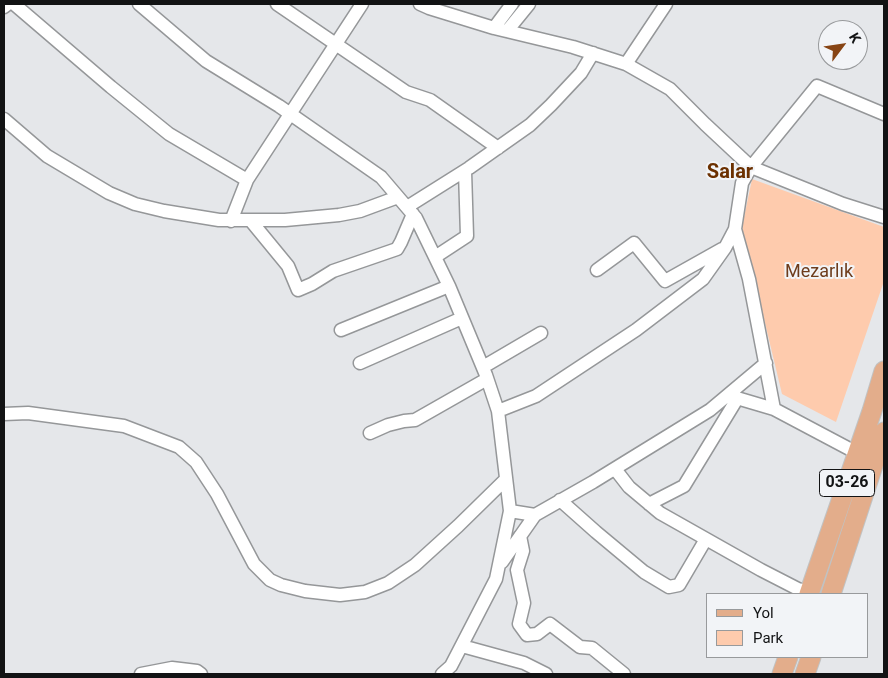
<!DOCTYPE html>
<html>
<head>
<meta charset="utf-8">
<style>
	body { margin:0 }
	#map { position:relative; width:888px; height:678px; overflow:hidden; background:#e5e7ea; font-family:Roboto,sans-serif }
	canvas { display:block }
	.frame { position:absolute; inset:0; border:5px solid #121314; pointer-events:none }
	.legend { position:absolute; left:706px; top:593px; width:162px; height:65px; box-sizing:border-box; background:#f2f4f7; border:1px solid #989a9c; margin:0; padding:6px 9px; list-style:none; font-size:15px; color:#121314 }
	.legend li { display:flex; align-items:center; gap:10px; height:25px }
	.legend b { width:25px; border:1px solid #989a9c }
	.north { position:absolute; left:818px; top:20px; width:50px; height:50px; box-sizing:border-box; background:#f2f4f7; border:1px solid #989a9c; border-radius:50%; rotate:59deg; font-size:14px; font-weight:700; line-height:20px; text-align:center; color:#121314 }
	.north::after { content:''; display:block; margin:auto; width:18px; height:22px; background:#874414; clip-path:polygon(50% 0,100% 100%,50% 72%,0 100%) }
</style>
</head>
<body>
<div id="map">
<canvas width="888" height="678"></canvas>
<div class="frame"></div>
<ul class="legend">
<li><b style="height:6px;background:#e3ad8b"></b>Yol</li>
<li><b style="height:14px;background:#fecbad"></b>Park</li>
</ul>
<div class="north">K</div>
</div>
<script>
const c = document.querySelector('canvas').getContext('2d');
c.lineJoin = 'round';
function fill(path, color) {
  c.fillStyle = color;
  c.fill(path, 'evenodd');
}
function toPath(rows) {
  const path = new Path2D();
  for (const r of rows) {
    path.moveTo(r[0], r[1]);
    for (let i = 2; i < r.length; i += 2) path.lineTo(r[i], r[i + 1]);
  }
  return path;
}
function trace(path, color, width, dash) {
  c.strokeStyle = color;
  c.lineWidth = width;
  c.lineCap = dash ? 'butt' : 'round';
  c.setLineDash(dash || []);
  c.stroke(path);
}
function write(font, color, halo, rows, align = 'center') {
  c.font = font + ' Roboto,sans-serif';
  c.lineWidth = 4;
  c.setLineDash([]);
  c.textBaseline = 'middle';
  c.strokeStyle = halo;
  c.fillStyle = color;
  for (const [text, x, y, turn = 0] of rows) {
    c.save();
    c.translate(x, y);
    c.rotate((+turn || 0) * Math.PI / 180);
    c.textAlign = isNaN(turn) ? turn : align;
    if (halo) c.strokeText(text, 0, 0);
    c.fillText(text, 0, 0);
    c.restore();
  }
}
fill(toPath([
	[752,179,884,227,884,281,836,422,782,394,742,227]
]), '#fecbad');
const minor = toPath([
	[14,4,111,87,169,134,247,180],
	[139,4,206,61,279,106,381,177,416,218,449,286,486,375,498,411,510,511,496,579,451,666,442,674],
	[277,4,406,92,430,100,498,148],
	[420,4,429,8,494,28,573,47,626,64,670,89,705,124,751,167,843,204,884,217],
	[4,7,8,4],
	[494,28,512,4],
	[507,31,529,4],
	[626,64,666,4],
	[4,119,47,156,109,193,135,204,164,211,219,220,285,220,339,215,360,211,398,197],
	[407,207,469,168,530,125,551,105,581,73,593,53],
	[231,221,247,180,362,4],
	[251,221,288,266,298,290,312,284,333,271,397,249,401,242,413,214],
	[435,257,467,236,465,171],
	[597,270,634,243,665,281,722,249],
	[341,330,449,286],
	[360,363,462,318],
	[483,367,541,333],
	[730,396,774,409],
	[498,411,536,396,636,330,703,279,725,248,735,229],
	[4,414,28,413,124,426,179,447,196,462,217,494,254,564,270,580,281,585,305,591,340,595,365,592,388,583,415,565,458,526,506,479],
	[370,433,388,425,404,421,415,420,487,379],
	[857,453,774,409,749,279,735,229,742,183,751,167,817,86,884,114],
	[615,469,629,487,660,513,761,570,798,589,810,592],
	[560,500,596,532,644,572,669,587,679,585,706,539],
	[649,504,684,486,737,399],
	[510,511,535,515,593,482,710,410,766,363],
	[520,536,523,551,517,570,524,603,519,624,527,635,537,634,550,624,580,647,592,648,624,674],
	[502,562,535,515],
	[462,646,524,663,546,674],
	[141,674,172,668,197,671,201,674]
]);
const primary = toPath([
	[809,594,872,411,884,371],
	[831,594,884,432],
	[782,674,788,657],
	[805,674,811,657]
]);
trace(minor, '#959799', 15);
trace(primary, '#c1c2c2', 21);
trace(minor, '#fff', 12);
trace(primary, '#e3ad8b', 19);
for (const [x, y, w] of [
	[847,483,55]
]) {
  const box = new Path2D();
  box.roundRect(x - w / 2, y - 13.5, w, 27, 4);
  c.fillStyle = '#f2f4f7';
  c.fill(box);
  trace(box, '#121314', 1);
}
write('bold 16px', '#121314', null, [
	["03-26",847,483]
]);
write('18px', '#6e3c1c', '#f2f4f7', [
	["Mezarlık",819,272]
]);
write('bold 20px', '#6b3000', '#f2f4f7', [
	["Salar",730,173]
]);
</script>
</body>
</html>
